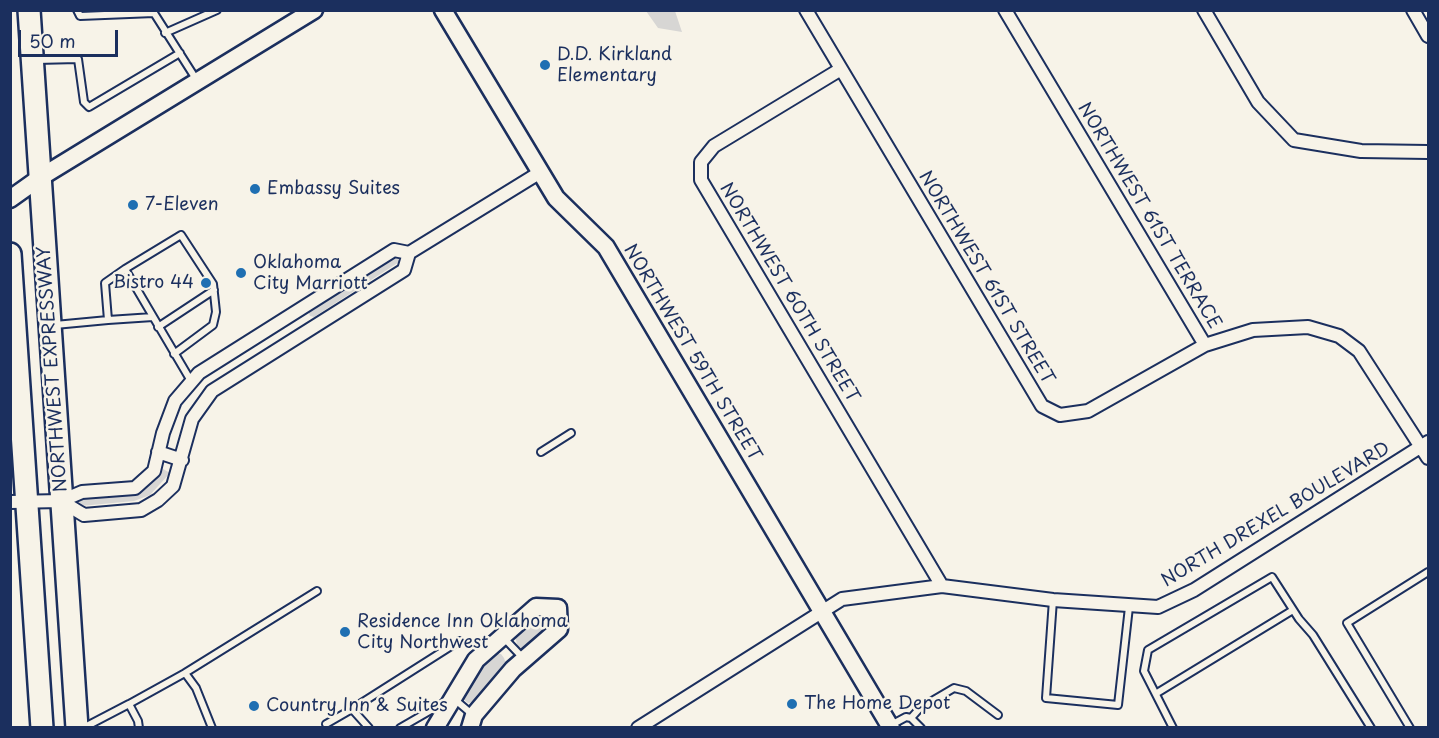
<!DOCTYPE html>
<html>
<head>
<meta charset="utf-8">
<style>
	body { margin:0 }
	#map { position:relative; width:1439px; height:738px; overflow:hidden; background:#f7f3e8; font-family:"Playpen Sans",sans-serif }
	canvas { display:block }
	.frame { position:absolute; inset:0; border:12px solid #1b2f5e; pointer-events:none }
	.scale { position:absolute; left:18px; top:30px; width:100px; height:27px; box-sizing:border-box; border:3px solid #1b2f5e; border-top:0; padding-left:8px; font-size:18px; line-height:21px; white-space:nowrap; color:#1b2f5e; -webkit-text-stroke:4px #f7f3e8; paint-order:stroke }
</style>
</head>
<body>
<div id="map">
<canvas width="1439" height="738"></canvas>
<div class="frame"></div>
<div class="scale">50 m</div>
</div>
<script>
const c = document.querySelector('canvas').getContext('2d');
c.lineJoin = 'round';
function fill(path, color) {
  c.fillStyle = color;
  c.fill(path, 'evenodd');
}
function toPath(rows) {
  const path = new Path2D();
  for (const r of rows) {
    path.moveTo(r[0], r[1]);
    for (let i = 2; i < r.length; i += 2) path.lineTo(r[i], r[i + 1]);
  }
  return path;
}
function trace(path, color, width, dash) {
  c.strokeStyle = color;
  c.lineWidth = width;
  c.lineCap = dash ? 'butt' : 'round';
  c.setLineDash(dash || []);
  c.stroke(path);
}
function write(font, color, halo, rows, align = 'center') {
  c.font = font + ' "Playpen Sans",sans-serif';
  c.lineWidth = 5;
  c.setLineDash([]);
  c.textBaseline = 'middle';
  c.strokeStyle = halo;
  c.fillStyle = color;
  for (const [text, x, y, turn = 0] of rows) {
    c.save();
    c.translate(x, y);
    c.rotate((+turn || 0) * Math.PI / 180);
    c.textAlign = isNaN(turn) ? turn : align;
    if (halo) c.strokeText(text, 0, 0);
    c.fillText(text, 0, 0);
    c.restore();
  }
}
fill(toPath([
	[646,11,675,11,682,32,658,28],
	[397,257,399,262,396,264,314,317,310,316,308,311,310,309],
	[163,469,170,473,150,495,134,501,81,506,74,503,74,498,143,489,156,479],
	[542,615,547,617,551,628,525,649,518,647,515,637,519,632],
	[495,654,501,654,504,658,506,664,503,670,475,702,468,703,463,699,463,687]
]), '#d7d6d4');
const lane = toPath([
	[77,10,80,16,154,13,196,79],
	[165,33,217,10],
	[36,60,78,59,84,102,89,107,180,53],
	[125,269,181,235,213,284,216,312,213,325,174,354],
	[153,317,108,320,105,283,125,269,191,381],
	[55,325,108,320],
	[158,327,214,290],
	[541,452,571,433],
	[1053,600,1046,698,1118,705,1129,607],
	[503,637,523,658],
	[185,673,317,591],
	[1157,693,1293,610],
	[453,698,473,715],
	[129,704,185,673,196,688,212,728],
	[911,718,920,708,954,688,966,691,998,715],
	[326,724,352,709],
	[891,725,906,717,911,718,921,728],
	[83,728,129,704,138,721,139,728],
	[369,728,352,709,459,641],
	[400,728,445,702],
	[1173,728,1144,671,1148,650,1272,577,1299,619,1313,635,1371,728],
	[1410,728,1347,623,1428,572]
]);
const street = toPath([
	[806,10,1042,406,1060,415,1088,411,1205,345],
	[1005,10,1205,345,1253,330,1308,327,1339,336,1359,351,1428,458],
	[1204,10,1258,102,1294,140,1361,151,1428,152],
	[1413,10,1428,36],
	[841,69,714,146,701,162,701,180,942,586],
	[158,452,182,460],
	[61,501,84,515,141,510,158,500,173,486,192,419,212,391,404,270,409,253,539,173],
	[10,502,61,501,82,492,135,488,154,471,163,433,175,401,199,373,394,250,409,253],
	[638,728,842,599,942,586,1053,600,1158,607,1194,590,1428,442]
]);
const secondary = toPath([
	[443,10,556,198,606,247,891,728],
	[10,199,41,177,314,10],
	[435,728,476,660,536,607,558,608,559,629,513,669,474,715,470,728]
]);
const highway = toPath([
	[29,10,77,728],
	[10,254,42,728]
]);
trace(lane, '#1b2f5e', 10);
trace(street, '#1b2f5e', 16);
trace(secondary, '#1b2f5e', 21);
trace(highway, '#1b2f5e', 26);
trace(lane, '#f7f3e8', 6);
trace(street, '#f7f3e8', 12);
trace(secondary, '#f7f3e8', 16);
trace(highway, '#f7f3e8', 21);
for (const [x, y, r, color] of [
	[545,65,6,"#1f6fb2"],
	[255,189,6,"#1f6fb2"],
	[133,205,6,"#1f6fb2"],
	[241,273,6,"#1f6fb2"],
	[206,283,6,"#1f6fb2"],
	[345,632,6,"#1f6fb2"],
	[792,704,6,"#1f6fb2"],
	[254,706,6,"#1f6fb2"]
]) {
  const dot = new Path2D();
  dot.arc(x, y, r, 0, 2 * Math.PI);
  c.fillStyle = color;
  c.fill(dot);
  trace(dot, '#f7f3e8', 2);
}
write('18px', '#1b2f5e', '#f7f3e8', [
	["D.D. Kirkland",557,55],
	["Elementary",557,76],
	["Embassy Suites",267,189],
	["7-Eleven",145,205],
	["Oklahoma",253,263],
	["City Marriott",253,284],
	["Bistro 44",194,283,"right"],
	["Residence Inn Oklahoma",357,622],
	["City Northwest",357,643],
	["The Home Depot",804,704],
	["Country Inn & Suites",266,706]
], 'left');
write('18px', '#1b2f5e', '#f7f3e8', [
	["NORTHWEST 61ST TERRACE",1149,216,59],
	["NORTHWEST 61ST STREET",986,278,59],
	["NORTHWEST 60TH STREET",789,293,59],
	["NORTHWEST 59TH STREET",692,353,59],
	["NORTHWEST EXPRESSWAY",53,369,-94],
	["NORTH DREXEL BOULEVARD",1276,515,-31]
]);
</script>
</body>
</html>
